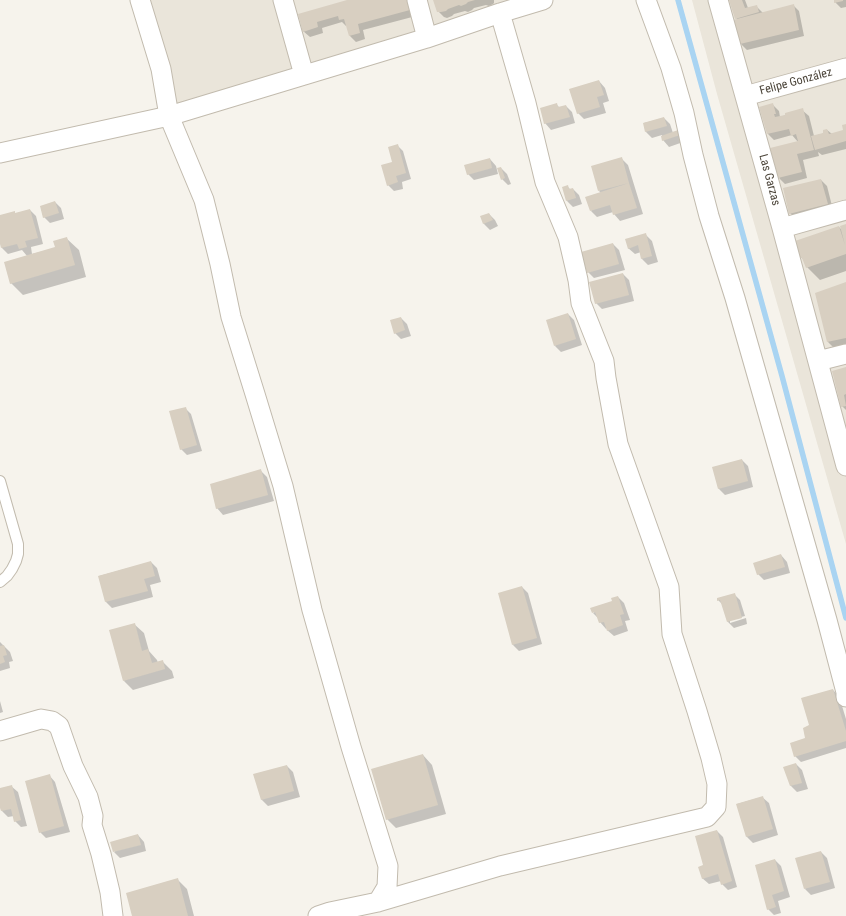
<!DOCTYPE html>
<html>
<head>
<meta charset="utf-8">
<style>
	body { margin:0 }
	canvas { display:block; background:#f6f3ec }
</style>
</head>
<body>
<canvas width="846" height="916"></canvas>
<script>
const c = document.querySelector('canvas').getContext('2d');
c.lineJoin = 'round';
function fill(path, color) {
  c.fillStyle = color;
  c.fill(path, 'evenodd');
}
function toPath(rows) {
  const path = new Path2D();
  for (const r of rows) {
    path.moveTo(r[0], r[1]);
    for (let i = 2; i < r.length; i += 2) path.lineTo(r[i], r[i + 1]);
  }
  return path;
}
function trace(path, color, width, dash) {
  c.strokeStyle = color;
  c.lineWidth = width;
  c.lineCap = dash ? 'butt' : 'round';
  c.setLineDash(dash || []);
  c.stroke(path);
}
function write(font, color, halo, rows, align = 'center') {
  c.font = font + ' "Roboto Condensed",sans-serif';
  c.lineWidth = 3;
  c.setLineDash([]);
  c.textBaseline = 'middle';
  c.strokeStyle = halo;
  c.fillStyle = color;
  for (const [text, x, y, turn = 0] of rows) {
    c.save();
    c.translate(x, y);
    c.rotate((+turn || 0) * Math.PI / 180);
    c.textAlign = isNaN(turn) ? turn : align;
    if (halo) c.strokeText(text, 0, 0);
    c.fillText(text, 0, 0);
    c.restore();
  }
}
fill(toPath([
	[140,0,516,0,169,116],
	[692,0,846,0,846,544,717,94]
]), '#eae5da');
fill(toPath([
	[351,0,411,0,416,16,363,30,365,39,356,42,350,36,347,26,346,26,342,22,322,28,323,33,310,37,303,31,299,15],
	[434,0,494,0,494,3,493,4,489,6,486,5,474,8,472,10,468,12,465,11,454,14,452,16,447,18,444,17,438,11],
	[730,0,745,0,748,8,756,6,763,13,793,5,799,11,804,36,747,50,741,44,734,21,738,20,736,18],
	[835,0,846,0,846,7,841,8,835,2],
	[599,81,605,88,609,101,603,103,606,113,584,119,578,113],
	[556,104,560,108,566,106,572,112,575,123,551,130,545,123],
	[773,105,779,111,780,117,802,110,809,116,814,136,825,133,827,130,832,134,844,131,846,125,846,149,822,155,818,152,819,156,803,160,807,178,785,184,779,178,798,142,792,135,774,140,768,134,760,108],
	[664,118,670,124,673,133,678,131,686,141,669,147,663,140,662,135,652,138,646,132,644,123],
	[397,145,403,151,411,179,402,182,403,189,394,191,388,185,394,163],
	[490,159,496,166,498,174,474,180,468,174],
	[622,159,628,165,643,214,620,221,614,214,613,212,597,217,591,211,601,193,599,191],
	[501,168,507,174,511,184,508,185,502,179],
	[821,180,827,186,833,210,796,219,790,213],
	[568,187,571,190,573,189,579,195,582,204,573,207,567,201],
	[55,202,61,208,64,219,50,223,44,217],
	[30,210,36,216,43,244,31,247,32,254,56,248,66,238,79,250,86,277,23,295,11,283,27,256,22,250,8,254,2,248,0,240,0,216,14,212,16,214],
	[489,214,495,220,498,226,490,230,484,224,481,217],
	[846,225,846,271,820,280,807,267,804,260,798,254,839,227,842,230],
	[646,235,652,241,658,262,648,265,642,259,641,252,635,254,628,248],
	[613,244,619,250,625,270,594,278,588,272],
	[623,274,629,280,634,301,602,309,596,303],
	[846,283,846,345,834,348,828,342,816,294],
	[568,314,574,320,582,345,561,352,555,346],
	[401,318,407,324,411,336,401,339,395,333],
	[846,368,846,410,842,406],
	[185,408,191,414,202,451,187,455,181,449],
	[742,460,748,466,753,487,725,495,719,489,714,468],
	[261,471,267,477,274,501,223,515,217,508],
	[781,555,787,562,790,573,764,580,758,574],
	[151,562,157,568,161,582,150,585,153,597,112,608,106,602,99,576],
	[522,587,528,593,542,644,519,651,513,645],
	[734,594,740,600,745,616,730,620,730,623,746,618,747,624,734,628,728,622,722,604,718,600],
	[618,597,624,603,630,620,625,621,628,631,614,636,607,630,607,628,606,629,600,622,599,619,593,613,614,601],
	[134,624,144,633,149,651,157,660,158,663,162,661,172,671,174,678,133,690,124,681],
	[0,642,10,652,13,661,9,662,10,668,0,671],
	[833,690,839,696,846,719,846,748,801,762,795,756,807,739,811,726],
	[0,701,3,712,0,713],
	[423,755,432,765,446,814,396,828,387,819],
	[796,764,802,770,808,789,797,792,791,786,785,767],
	[287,766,293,772,300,797,268,806,261,799],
	[49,775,55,782,70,832,46,838,40,832],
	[11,786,18,792,27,826,21,827,15,821,14,816,8,817,2,811,0,806,0,789],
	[762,797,769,803,778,835,753,843,747,837,737,804],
	[717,831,723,837,737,887,728,890,722,884,721,881,709,884,702,878,704,866],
	[138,835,144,842,146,851,120,858,114,852],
	[821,852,827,858,835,888,811,895,805,889],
	[775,860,781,866,790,897,778,901,781,913,774,915,768,909],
	[177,879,187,889,194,916,133,916]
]), '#0003');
trace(toPath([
	[678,0,782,376,846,618]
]), '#a9d4f2', 5.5);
fill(toPath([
	[347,0,408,0,410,10,358,24,360,33,349,36,344,19,339,20,338,16,317,22,318,27,303,32,298,14],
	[433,0,475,0,468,2,466,4,461,6,459,5,448,9,446,11,441,12,437,12],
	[729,0,742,0,745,8,757,5,759,12,735,19],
	[834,0,843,0,843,1,834,3],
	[794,4,799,30,740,44,733,20],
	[599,80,604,95,597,97,600,107,577,114,569,89],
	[557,103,558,107,566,105,570,117,544,124,540,108],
	[773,103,776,114,774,114,775,117,785,115,785,113,803,108,814,150,797,154,802,172,778,178,770,148,798,141,796,134,791,136,789,129,767,134,759,107],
	[664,117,667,126,645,132,643,123],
	[846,124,846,141,815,150,811,136,823,133,823,130,827,129,829,134,843,130,842,125],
	[678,130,680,135,662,141,661,136],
	[398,144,406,173,396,176,398,182,387,186,381,165,392,162,388,147],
	[622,157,629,183,598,191,591,166],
	[490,158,492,168,467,175,464,165],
	[501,167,505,178,501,180,497,168],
	[821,179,828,204,789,214,783,188],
	[629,183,637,208,613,215,610,205,590,211,585,197],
	[568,185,569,189,573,188,576,198,566,201,562,187],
	[55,201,59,213,43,218,40,206],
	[30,209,38,238,25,241,27,247,19,249,17,244,1,248,0,244,0,215,15,211,15,213],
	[489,213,493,220,483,224,480,216],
	[846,224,846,254,806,268,802,258,797,255,795,241,839,226,845,245,840,226],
	[646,233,652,256,641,259,638,245,628,249,625,239],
	[67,237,75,265,10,284,4,262,55,247,53,241],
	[613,243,619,264,587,273,581,252],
	[623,273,629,295,595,304,589,282],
	[846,282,846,338,827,342,815,293],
	[568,313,576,339,554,346,546,320],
	[401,317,405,330,394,334,390,320],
	[846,367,846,394,844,395,846,406,841,407,832,371],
	[186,407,197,445,180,450,169,411],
	[742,459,748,481,718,489,712,467],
	[261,469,268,495,216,509,210,484],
	[781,554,785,567,757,575,753,563],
	[151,561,155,576,144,579,148,591,105,602,98,576],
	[522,586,537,638,512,645,498,593],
	[735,593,742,618,727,622,720,600,717,601,717,598],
	[618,596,624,614,620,615,623,625,607,631,604,622,599,623,595,612,592,613,590,608,612,601,611,598],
	[135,623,142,651,148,649,152,663,163,660,165,669,123,681,109,630],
	[4,645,7,655,3,656,5,662,0,664,0,646],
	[833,689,846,731,846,741,794,757,790,743,805,738,803,728,809,725,801,698],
	[423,754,438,805,386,820,371,769],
	[796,763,802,783,790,786,783,767],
	[287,765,294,791,261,800,253,774],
	[50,774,64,826,39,833,25,781],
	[12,785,21,820,14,822,11,809,1,811,0,808,0,788],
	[763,796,773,829,746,837,736,804],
	[717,830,732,881,721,885,718,874,702,879,698,867,703,865,695,836],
	[138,834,141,845,113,852,110,842],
	[821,851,830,882,804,889,795,858],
	[775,859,784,891,772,895,776,907,767,910,755,865],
	[178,878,188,916,132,916,126,893]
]), '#d8cfc1');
const service = toPath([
	[0,481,18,544,18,554,16,561,12,569,7,576,0,582]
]);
const minor = toPath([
	[140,0,161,69,169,116,204,200,220,264,231,317,255,394,283,486,312,610,351,747,388,866,387,887,378,902],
	[283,0,304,75],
	[417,0,427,38],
	[646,0,671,68,684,113,693,155,709,216,735,298,827,620,846,692,846,697],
	[718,0,782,228,846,466],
	[745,96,846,68],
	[0,153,169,116,427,38,500,13,543,0],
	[782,228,846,210],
	[818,361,846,354],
	[0,731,41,719,52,721,59,726,73,766,88,797,93,816,92,825,101,854,110,892,113,916],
	[318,916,330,912,378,902,500,866,707,817,716,807,717,784,711,758,697,711,672,634,669,587,618,444,606,378,604,361,581,303,578,280,568,237,545,182,526,103,500,13]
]);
trace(service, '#c2bbae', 12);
trace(minor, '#c2bbae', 21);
trace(service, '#fff', 10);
trace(minor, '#fff', 19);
write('12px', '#4b4439', '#fff', [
	["Felipe González",796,82,-15],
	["Las Garzas",769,180,75]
]);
</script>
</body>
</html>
